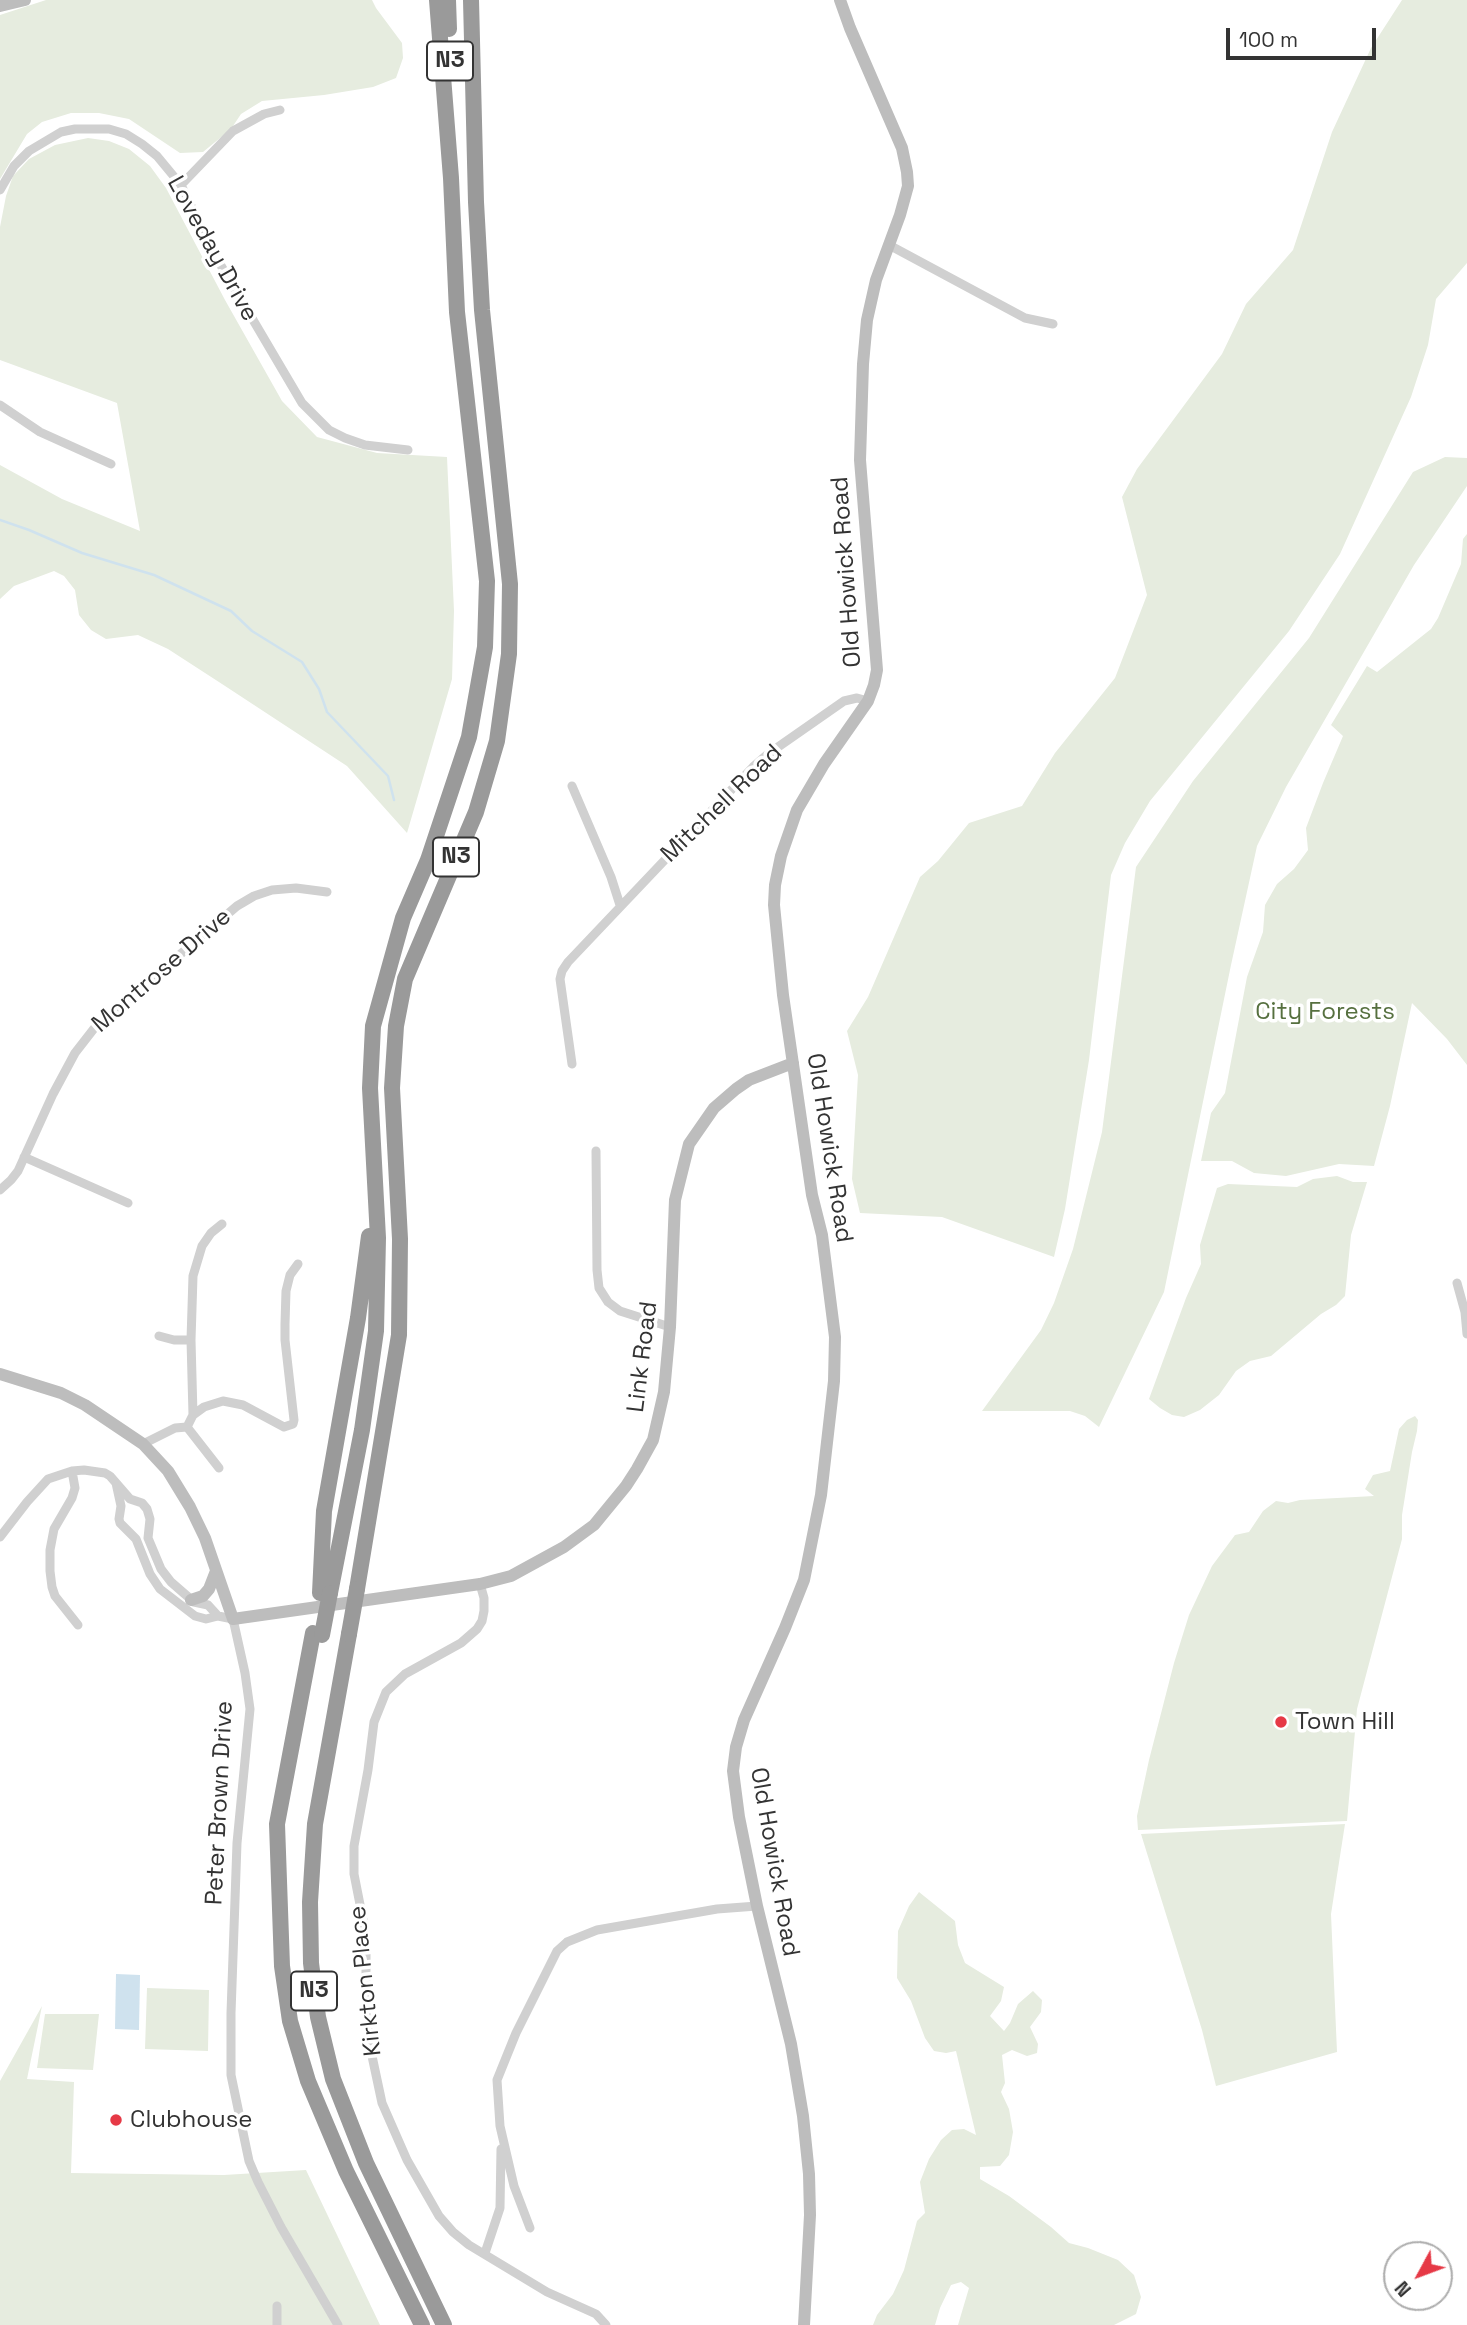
<!DOCTYPE html>
<html>
<head>
<meta charset="utf-8">
<style>
	body { margin:0 }
	#map { position:relative; width:1467px; height:2325px; overflow:hidden; background:#fff; font-family:"Space Grotesk",sans-serif }
	canvas { display:block }
	.north { position:absolute; left:1383px; top:2241px; width:70px; height:70px; box-sizing:border-box; background:#fff; border:2px solid #adadad; border-radius:50%; rotate:229deg; font-size:19px; font-weight:700; line-height:28px; text-align:center; color:#333 }
	.north::after { content:''; display:block; margin:auto; width:24px; height:32px; background:#e63946; clip-path:polygon(50% 0,100% 100%,50% 72%,0 100%) }
	.scale { position:absolute; left:1226px; top:28px; width:150px; height:32px; box-sizing:border-box; border:4px solid #333; border-top:0; padding-left:9px; font-size:21px; line-height:24px; white-space:nowrap; color:#333; -webkit-text-stroke:5px #fff; paint-order:stroke }
</style>
</head>
<body>
<div id="map">
<canvas width="1467" height="2325"></canvas>
<div class="north">N</div>
<div class="scale">100 m</div>
</div>
<script>
const c = document.querySelector('canvas').getContext('2d');
c.lineJoin = 'round';
function fill(path, color) {
  c.fillStyle = color;
  c.fill(path, 'evenodd');
}
function toPath(rows) {
  const path = new Path2D();
  for (const r of rows) {
    path.moveTo(r[0], r[1]);
    for (let i = 2; i < r.length; i += 2) path.lineTo(r[i], r[i + 1]);
  }
  return path;
}
function trace(path, color, width, dash) {
  c.strokeStyle = color;
  c.lineWidth = width;
  c.lineCap = dash ? 'butt' : 'round';
  c.setLineDash(dash || []);
  c.stroke(path);
}
function write(font, color, halo, rows, align = 'center') {
  c.font = font + ' "Space Grotesk",sans-serif';
  c.lineWidth = 7;
  c.setLineDash([]);
  c.textBaseline = 'middle';
  c.strokeStyle = halo;
  c.fillStyle = color;
  for (const [text, x, y, turn = 0] of rows) {
    c.save();
    c.translate(x, y);
    c.rotate((+turn || 0) * Math.PI / 180);
    c.textAlign = isNaN(turn) ? turn : align;
    if (halo) c.strokeText(text, 0, 0);
    c.fillText(text, 0, 0);
    c.restore();
  }
}
fill(toPath([
	[46,0,372,0,376,8,402,43,403,58,396,78,373,87,324,95,262,101,241,114,231,129,203,152,180,153,129,119,99,113,71,113,42,122,27,134,0,179,0,15],
	[1402,0,1467,0,1467,263,1436,299,1428,345,1411,397,1340,554,1289,631,1150,801,1125,843,1111,875,1089,1060,1065,1209,1054,1257,942,1217,860,1213,852,1179,858,1075,847,1031,868,997,920,877,938,861,969,823,1022,806,1055,753,1115,678,1147,595,1122,497,1137,469,1222,354,1246,304,1293,250,1332,132,1371,48],
	[88,138,109,141,129,149,150,166,166,188,225,300,282,401,317,437,377,453,447,457,454,611,452,679,407,833,347,766,222,684,168,649,138,635,106,639,91,630,79,615,75,590,64,576,54,571,14,586,0,599,0,465,62,499,140,531,117,403,0,360,0,227,6,196,13,176,29,159,55,145],
	[1445,457,1467,458,1467,486,1414,565,1286,787,1257,846,1231,965,1164,1292,1099,1427,1085,1416,1070,1411,982,1411,1041,1330,1054,1303,1073,1249,1102,1132,1136,867,1193,781,1309,638,1413,472],
	[1467,534,1467,1065,1447,1039,1412,1003,1390,1106,1374,1166,1339,1164,1286,1176,1254,1173,1232,1161,1201,1161,1211,1113,1225,1093,1247,977,1263,932,1265,905,1277,884,1294,869,1308,850,1306,828,1323,783,1343,736,1331,725,1367,666,1377,672,1431,629,1438,618,1461,564,1463,539],
	[1337,1176,1353,1182,1367,1182,1351,1235,1345,1296,1336,1305,1321,1314,1271,1356,1250,1361,1236,1371,1219,1395,1200,1410,1184,1417,1172,1415,1160,1408,1149,1399,1186,1298,1201,1264,1200,1245,1217,1188,1228,1184,1297,1187,1313,1179],
	[1415,1416,1418,1420,1417,1431,1412,1452,1402,1515,1402,1539,1357,1709,1347,1821,1138,1830,1137,1816,1149,1760,1174,1663,1189,1615,1212,1566,1235,1535,1249,1532,1263,1511,1276,1501,1288,1503,1300,1500,1374,1496,1365,1489,1373,1475,1390,1471,1399,1429,1407,1420],
	[1345,1824,1331,1914,1337,2052,1216,2086,1202,2030,1141,1834],
	[919,1892,955,1921,958,1945,965,1963,1004,1987,1001,2001,990,2016,1004,2031,1010,2023,1018,2004,1033,1991,1042,2000,1041,2012,1030,2027,1038,2044,1037,2053,1027,2056,1012,2050,1002,2055,1005,2083,1001,2092,1009,2109,1013,2132,1009,2155,1000,2166,980,2167,980,2179,1009,2196,1051,2227,1069,2243,1088,2248,1118,2260,1134,2275,1141,2297,1136,2314,1114,2325,958,2325,969,2288,961,2282,951,2285,940,2308,935,2325,873,2325,877,2315,893,2294,904,2270,917,2221,925,2213,920,2182,929,2159,941,2140,952,2130,964,2129,976,2135,956,2051,946,2053,934,2051,925,2038,911,2001,897,1978,898,1931,909,1906],
	[147,1988,209,1990,208,2051,145,2049],
	[42,2006,27,2079,74,2082,71,2173,224,2175,306,2170,380,2325,0,2325,0,2081],
	[45,2014,99,2014,93,2070,37,2068]
]), '#e6ecdf');
fill(toPath([
	[116,1974,140,1975,139,2030,115,2029]
]), '#cfe2ee');
trace(toPath([
	[0,520,29,530,82,553,154,575,231,611,252,631,302,662,319,689,327,712,388,776,394,800]
]), '#cfe2ee', 2.5);
trace(toPath([
	[181,185,233,131,264,114,280,110],
	[0,190,14,166,29,151,61,132,75,129,109,129,126,134,142,144,157,156,181,185,213,252,302,403,329,430,345,438,365,445,408,450],
	[889,245,1025,318,1053,324],
	[0,405,40,432,111,464],
	[572,786,611,877,620,905],
	[572,1064,560,979,562,971,568,962,753,767,768,754,844,701,857,698,868,701],
	[596,1151,597,1270,599,1288,608,1302,620,1311,670,1327],
	[24,1157,128,1203],
	[0,1190,11,1180,18,1171,53,1094,75,1053,96,1026,237,906,254,896,272,890,296,888,327,892],
	[1457,1283,1465,1312,1467,1334],
	[159,1336,174,1340,191,1340],
	[193,1415,191,1340,193,1276,202,1246,211,1233,222,1224],
	[187,1427,193,1415,204,1407,223,1401,243,1405,284,1427,293,1424,294,1420,285,1340,285,1324,286,1291,290,1275,298,1264],
	[143,1444,175,1428,187,1427,219,1468],
	[72,1471,75,1488,72,1498,54,1529,50,1550,50,1571,52,1587,55,1596,78,1625],
	[116,1483,121,1506,119,1519,120,1523,136,1539,150,1574,160,1589,195,1616,206,1619,218,1616],
	[0,1537,27,1502,48,1479,72,1471,84,1470,105,1473,110,1476,130,1499,142,1503,147,1509,150,1519,148,1538,161,1569,171,1582,194,1602,208,1605,218,1616,233,1619,245,1673,250,1709,237,1843,231,2013,231,2075,249,2161,258,2182,281,2227,338,2325],
	[480,1584,484,1598,484,1611,482,1621,477,1629,461,1643,405,1674,386,1692,374,1722,368,1770,354,1846,354,1874,366,1935,366,2014,372,2056,382,2103,407,2160,439,2216,453,2232,469,2245,547,2292,596,2314,606,2325],
	[530,2228,514,2186,500,2126,497,2080,516,2033,557,1951,567,1942,597,1930,717,1909,757,1906],
	[485,2253,500,2208,501,2149],
	[277,2325,277,2306]
]), '#d0d0d0', 9);
trace(toPath([
	[0,6,25,0],
	[0,1374,61,1393,85,1405,143,1444,168,1471,190,1507,205,1538,233,1619,480,1584,511,1576,564,1547,594,1525,626,1486,637,1469,653,1440,664,1392,670,1327,675,1200,689,1144,714,1108,736,1089,749,1080,793,1063],
	[191,1600,203,1596,209,1589,216,1571],
	[804,2325,810,2215,809,2174,803,2116,791,2044,757,1906,739,1817,733,1771,736,1747,744,1720,785,1628,804,1580,821,1495,834,1381,835,1337,822,1235,812,1195,783,995,774,905,775,885,781,856,797,810,824,764,868,701,874,685,877,670,860,460,863,364,867,320,876,280,900,215,908,186,907,172,902,148,850,28,840,0]
]), '#bdbdbd', 12);
trace(toPath([
	[448,0,449,29],
	[357,1589,399,1335,400,1239,392,1088,396,1026,405,979,476,812,497,741,509,654,510,584,482,310,476,202,471,0],
	[320,1593,324,1511,358,1318,369,1236],
	[330,1593,362,1430,376,1331,378,1238,370,1088,373,1026,403,918,428,860,469,737,485,647,487,581,457,312,451,178,437,0],
	[313,1633,277,1824,282,1966,290,2021,308,2081,346,2171,422,2325],
	[349,1634,315,1824,310,1902,311,1963,318,2017,333,2079,366,2163,444,2325]
]), '#9a9a9a', 16);
trace(toPath([
	[349,1634,357,1589],
	[322,1635,330,1593]
]), '#9a9a9a', 16);
for (const [x, y, r, color] of [
	[1281,1722,7,"#e63946"],
	[116,2120,7,"#e63946"]
]) {
  const dot = new Path2D();
  dot.arc(x, y, r, 0, 2 * Math.PI);
  c.fillStyle = color;
  c.fill(dot);
  trace(dot, '#fff', 2.5);
}
for (const [x, y, w] of [
	[450,61,46],
	[456,857,46],
	[314,1991,46]
]) {
  const box = new Path2D();
  box.roundRect(x - w / 2, y - 19.5, w, 39, 5);
  c.fillStyle = '#fff';
  c.fill(box);
  trace(box, '#333', 2);
}
write('bold 23px', '#333', null, [
	["N3",450,61],
	["N3",456,857],
	["N3",314,1991]
]);
write('24px', '#333', '#fff', [
	["Loveday Drive",212,249,61],
	["Old Howick Road",847,572,-94],
	["Mitchell Road",722,804,-44],
	["Montrose Drive",162,971,-41],
	["Old Howick Road",829,1148,81],
	["Link Road",643,1357,-83],
	["Peter Brown Drive",220,1803,-87],
	["Old Howick Road",774,1862,80],
	["Kirkton Place",366,1981,-96]
]);
write('24px', '#56703f', '#fff', [
	["City Forests",1325,1012]
]);
write('24px', '#333', '#fff', [
	["Town Hill",1295,1722],
	["Clubhouse",130,2120]
], 'left');
</script>
</body>
</html>
